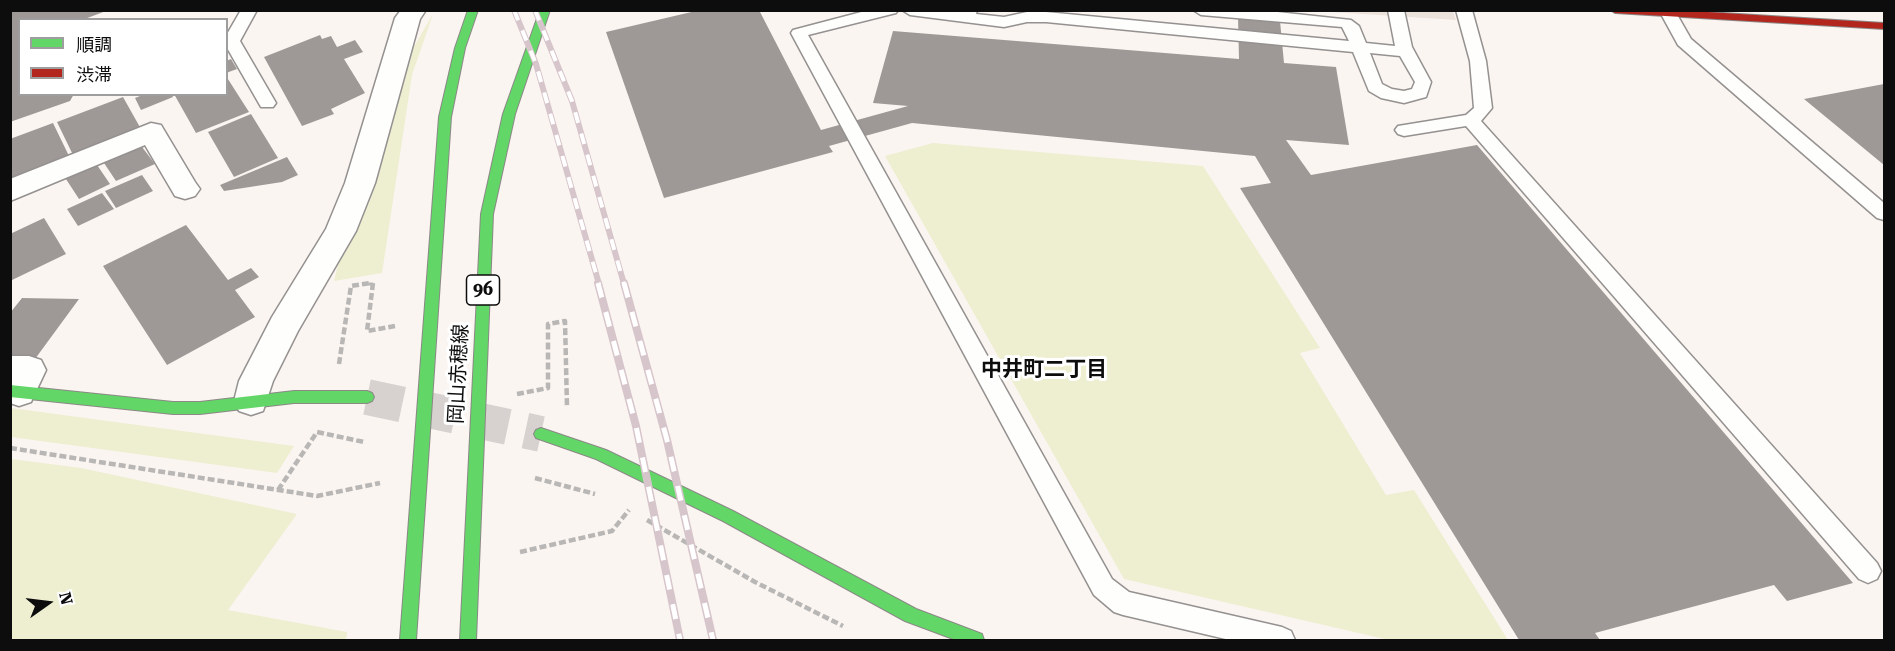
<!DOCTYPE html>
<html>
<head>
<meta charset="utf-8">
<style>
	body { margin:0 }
	#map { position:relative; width:1895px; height:651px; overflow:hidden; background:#fbf5f1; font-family:"Roboto Serif","Noto Sans JP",serif }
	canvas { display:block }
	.frame { position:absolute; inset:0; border:12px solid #0d0d0d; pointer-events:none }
	.legend { position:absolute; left:18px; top:18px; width:210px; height:78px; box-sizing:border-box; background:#fff; border:2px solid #9e9e9e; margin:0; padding:8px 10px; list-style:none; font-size:18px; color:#0d0d0d }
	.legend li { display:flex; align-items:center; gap:12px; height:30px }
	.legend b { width:30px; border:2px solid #9e9e9e }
	.north { position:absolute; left:18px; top:573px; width:60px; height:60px; -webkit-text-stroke:4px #fff; paint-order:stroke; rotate:76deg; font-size:16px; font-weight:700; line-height:24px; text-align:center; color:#0d0d0d }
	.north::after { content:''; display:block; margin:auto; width:21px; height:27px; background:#0d0d0d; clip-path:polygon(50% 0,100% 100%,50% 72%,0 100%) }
</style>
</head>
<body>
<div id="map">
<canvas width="1895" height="651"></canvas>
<div class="frame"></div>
<ul class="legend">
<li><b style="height:8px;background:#63d668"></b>順調</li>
<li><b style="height:8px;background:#b3261e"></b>渋滞</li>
</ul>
<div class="north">N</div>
</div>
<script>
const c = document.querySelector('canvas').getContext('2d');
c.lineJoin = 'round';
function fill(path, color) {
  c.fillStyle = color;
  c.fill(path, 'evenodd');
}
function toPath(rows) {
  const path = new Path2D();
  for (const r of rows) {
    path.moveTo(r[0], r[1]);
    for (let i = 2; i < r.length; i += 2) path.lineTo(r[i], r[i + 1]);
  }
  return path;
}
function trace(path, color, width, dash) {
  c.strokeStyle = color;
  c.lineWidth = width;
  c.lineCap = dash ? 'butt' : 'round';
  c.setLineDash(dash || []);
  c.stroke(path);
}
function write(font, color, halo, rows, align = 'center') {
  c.font = font + ' "Roboto Serif","Noto Sans JP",serif';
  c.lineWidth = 6;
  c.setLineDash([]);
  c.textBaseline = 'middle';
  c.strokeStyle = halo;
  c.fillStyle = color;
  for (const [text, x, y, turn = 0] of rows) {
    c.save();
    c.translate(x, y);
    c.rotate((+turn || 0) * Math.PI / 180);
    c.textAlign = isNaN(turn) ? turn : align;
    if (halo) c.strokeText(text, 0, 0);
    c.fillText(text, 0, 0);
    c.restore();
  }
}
fill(toPath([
	[433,14,412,75,382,273,334,281,340,256,371,195,408,57],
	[933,143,1203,166,1320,348,1300,353,1386,495,1414,490,1508,640,1389,640,1124,579,885,156],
	[11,408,294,446,277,473,11,437],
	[11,459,81,468,297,514,228,610,347,632,346,640,11,640]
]), '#eeeed1');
fill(toPath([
	[1315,11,1453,11,1456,20]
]), '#ebe2dc');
fill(toPath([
	[10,10,106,11,82,20,20,20,20,94,74,94,70,101,10,122],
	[700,10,759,10,821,130,908,106,873,103,893,31,1239,59,1238,17,1280,21,1284,63,1336,67,1349,145,1286,140,1311,175,1477,145,1853,583,1787,601,1774,585,1595,633,1600,640,1519,640,1240,188,1271,183,1255,156,912,123,829,146,833,152,664,198,606,32],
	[320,35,322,39,331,36,337,47,355,40,363,52,344,59,365,93,331,109,334,114,302,126,264,57],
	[231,59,237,69,226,73,226,61],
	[226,76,249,112,196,133,174,94,226,94],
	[1884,84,1884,165,1804,99],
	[145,94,172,94,173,97,141,110,135,98],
	[123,97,141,129,73,155,57,122],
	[251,114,278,158,234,177,208,132],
	[53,123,69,156,10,180,10,139],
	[139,143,155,164,116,181,102,160],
	[287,157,298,175,282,182,224,191,220,185],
	[95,162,110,184,79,199,64,176],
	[142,175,153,191,116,208,105,191],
	[102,193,114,209,78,226,67,209],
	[44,218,66,254,10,281,10,234],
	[186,225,228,280,251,268,259,277,235,290,255,317,167,365,103,266],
	[22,298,79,299,35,359,10,359,10,313]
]), '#9e9997');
trace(toPath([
	[367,397,541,434]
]), '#d7d2cf', 36, [36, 18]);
const lane = toPath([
	[241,10,257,10,240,41,276,103,273,107,261,107,226,46,226,36,241,10],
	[869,10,898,10,896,13,808,35,1112,579,1129,592,1282,627,1291,631,1295,640,1230,640,1123,615,1114,612,1094,595,791,33,793,30,869,10],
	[902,10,977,10,976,14,1004,17,1027,12,1046,12,1349,41,1342,27,1201,15,1193,10,1259,10,1351,20,1359,26,1366,43,1395,46,1388,10,1404,10,1412,47,1431,82,1426,97,1404,103,1381,98,1369,91,1353,52,1046,22,1027,22,1004,27,910,15,902,10],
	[1370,53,1400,56,1415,82,1412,89,1404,91,1392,89,1382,84,1370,53],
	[1456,10,1472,10,1486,61,1492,108,1481,121,1877,563,1881,571,1877,579,1868,583,1859,579,1466,126,1404,136,1398,134,1395,130,1398,126,1466,115,1474,108,1470,61,1456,10],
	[1663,11,1675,11,1691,39,1884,203,1884,220,1877,218,1678,45,1661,14,1663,11]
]);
const street = toPath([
	[401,10,426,10,420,19,375,183,356,231,298,331,273,381,263,411,251,415,239,411,234,401,239,381,272,317,326,229,345,183,395,18,401,10],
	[151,123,161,125,195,182,200,189,195,196,185,199,175,196,145,145,10,201,10,179,151,123],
	[10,356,29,356,41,360,46,370,31,402,19,406,10,403,10,356]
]);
const fast = toPath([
	[468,10,478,10,465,48,451,117,416,640,400,640,439,117,455,48,468,10],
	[540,10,550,10,515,114,493,214,476,640,460,640,481,214,503,114,540,10],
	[10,385,173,402,200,402,294,391,367,391,372,393,374,397,372,401,367,403,294,403,200,414,173,414,10,397,10,385],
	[541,428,606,450,733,511,916,609,982,634,984,640,956,640,905,621,723,521,596,459,536,438,534,434,536,430,541,428]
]);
const jam = toPath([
	[1610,10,1675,10,1884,23,1884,29,1615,13,1610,10]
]);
trace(lane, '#949190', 3);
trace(street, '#949190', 3);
trace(fast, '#8b8886', 2);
trace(jam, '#8b8886', 2);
trace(toPath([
	[362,284,373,284]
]), '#b8b7b6', 3, [5, 2]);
trace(toPath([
	[373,283,367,331,395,326],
	[339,364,351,286,370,283],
	[517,394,548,388,548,324,565,321,567,407],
	[10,448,317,496,380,483],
	[535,478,595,494],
	[278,490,317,432,364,442],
	[647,520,755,582,843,626],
	[520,552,612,531,629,510]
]), '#b8b7b6', 4.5, [7, 3]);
fill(lane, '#fefefd');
fill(street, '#fefefd');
fill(fast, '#63d668');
fill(jam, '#b3261e');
const railFar1 = toPath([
	[514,10,536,64,599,284],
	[535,10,572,101,624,284]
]);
const rail = toPath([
	[598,283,636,426,680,640],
	[624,283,667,440,713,640]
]);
trace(railFar1, '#d6c5cb', 6);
trace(rail, '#d6c5cb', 8);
trace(railFar1, '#fff', 4, [11]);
trace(rail, '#fff', 5, [15]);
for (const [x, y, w] of [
	[483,290,33]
]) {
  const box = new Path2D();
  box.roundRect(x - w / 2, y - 15, w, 30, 4.5);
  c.fillStyle = '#fff';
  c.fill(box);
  trace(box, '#0d0d0d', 1.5);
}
write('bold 18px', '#0d0d0d', null, [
	["96",483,290]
]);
write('20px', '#0d0d0d', '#fff', [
	["岡山赤穂線",459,374,-87]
]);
write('bold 21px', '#0d0d0d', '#fff', [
	["中井町二丁目",1044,370]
]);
</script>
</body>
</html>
